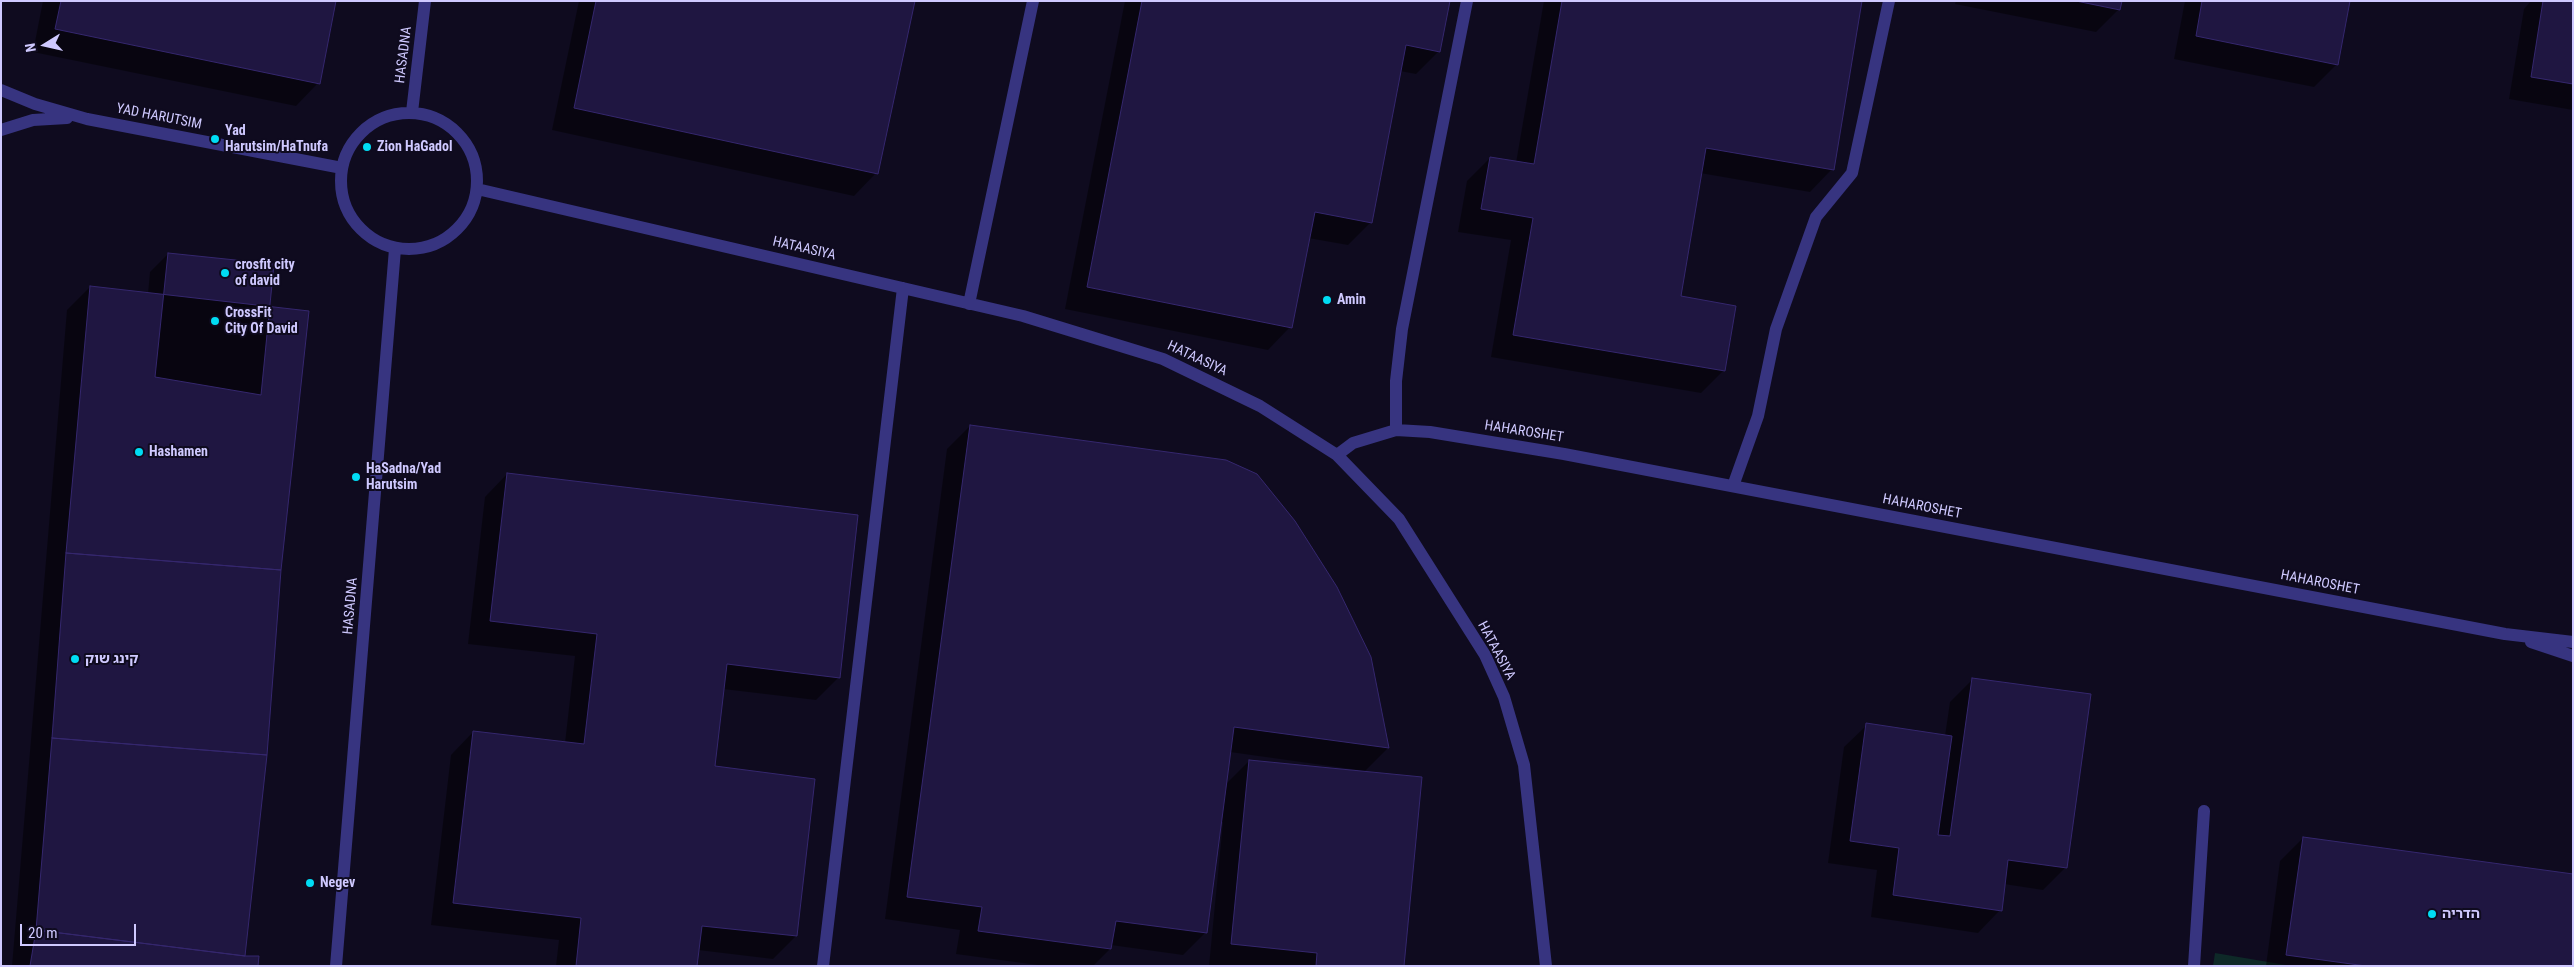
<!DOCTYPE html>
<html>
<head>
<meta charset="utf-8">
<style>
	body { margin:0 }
	#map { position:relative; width:2574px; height:967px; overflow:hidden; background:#0f0b1f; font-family:"Roboto Condensed",sans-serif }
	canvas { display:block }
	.frame { position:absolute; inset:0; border:2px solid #cfc9ff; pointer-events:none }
	.north { position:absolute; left:20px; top:20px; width:50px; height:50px; -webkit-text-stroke:4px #0f0b1f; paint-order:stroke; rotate:260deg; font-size:14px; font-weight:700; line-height:20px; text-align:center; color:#cfc9ff }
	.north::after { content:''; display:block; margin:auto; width:18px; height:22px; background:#cfc9ff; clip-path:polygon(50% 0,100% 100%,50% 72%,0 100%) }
	.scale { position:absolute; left:20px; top:924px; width:116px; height:22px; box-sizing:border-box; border:2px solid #cfc9ff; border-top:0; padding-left:6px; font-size:15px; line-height:18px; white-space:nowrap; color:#cfc9ff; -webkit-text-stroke:4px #0f0b1f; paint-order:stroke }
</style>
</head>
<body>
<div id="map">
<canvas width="2574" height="967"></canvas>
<div class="frame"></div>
<div class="north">N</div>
<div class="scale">20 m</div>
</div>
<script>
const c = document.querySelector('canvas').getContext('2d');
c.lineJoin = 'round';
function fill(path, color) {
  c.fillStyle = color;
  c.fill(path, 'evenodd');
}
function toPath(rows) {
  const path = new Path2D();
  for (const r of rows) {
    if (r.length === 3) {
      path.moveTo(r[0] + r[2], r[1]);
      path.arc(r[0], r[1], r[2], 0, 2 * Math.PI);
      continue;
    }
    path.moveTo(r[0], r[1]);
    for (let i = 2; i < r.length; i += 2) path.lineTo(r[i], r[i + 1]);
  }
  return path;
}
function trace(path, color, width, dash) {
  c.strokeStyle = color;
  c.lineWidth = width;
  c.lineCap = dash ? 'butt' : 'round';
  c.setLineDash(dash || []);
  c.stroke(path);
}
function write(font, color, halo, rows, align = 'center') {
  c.font = font + ' "Roboto Condensed","Noto Sans Hebrew",sans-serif';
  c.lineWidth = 4;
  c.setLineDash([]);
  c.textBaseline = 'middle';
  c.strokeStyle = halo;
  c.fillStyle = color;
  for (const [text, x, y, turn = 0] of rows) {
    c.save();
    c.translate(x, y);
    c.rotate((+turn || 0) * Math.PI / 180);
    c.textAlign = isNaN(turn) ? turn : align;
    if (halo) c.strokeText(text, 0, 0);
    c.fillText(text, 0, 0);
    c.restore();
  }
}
fill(toPath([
	[2215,953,2292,966,2213,966]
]), '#0e2928');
fill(toPath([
	[43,1,335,1,318,83,296,106,33,52],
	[579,1,913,1,876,173,854,196,552,130],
	[1125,1,1449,1,1439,51,1416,74,1400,71,1370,223,1348,245,1308,238,1290,327,1268,350,1065,309],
	[1544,1,1861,1,1832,169,1810,192,1700,173,1679,297,1724,370,1701,393,1491,357,1511,240,1458,232,1467,181,1490,158,1516,163],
	[1956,1,2121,1,2119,9,2096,32,1955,4],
	[2185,1,2349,1,2337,64,2314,87,2174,59],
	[2531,1,2573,1,2573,110,2509,99,2524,9],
	[168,254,268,308,280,570,243,958,257,966,12,966,67,310,90,287,148,294,150,272],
	[970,426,1369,657,1388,748,1364,772,1402,966,1209,966,1223,822,1220,822,1206,932,1183,955,1111,945,1110,949,1093,966,1045,966,956,954,960,930,885,919,947,449],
	[1230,752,1358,770,1358,772,1249,761,1225,785],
	[507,474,839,677,816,700,723,689,714,768,796,936,773,959,698,950,696,966,556,966,559,940,431,925,451,755,473,732,565,743,575,656,468,644,485,497],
	[1973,679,2066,867,2043,890,2004,884,2000,910,1978,933,1871,917,1877,870,1828,863,1844,747,1867,725,1945,736,1950,702],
	[2303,838,2573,966,2266,966,2280,861]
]), '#0007');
const building = toPath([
	[61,1,336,1,320,84,55,29,61,1],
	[596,1,915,1,878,174,574,108,596,1],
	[1142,1,1450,1,1440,52,1406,45,1372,223,1315,212,1292,328,1087,287,1142,1],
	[1562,1,1862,1,1834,170,1706,148,1681,296,1736,306,1725,371,1513,335,1533,218,1481,209,1490,157,1534,164,1562,1],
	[2076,1,2122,1,2120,10,2076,1],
	[2202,1,2350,1,2338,65,2196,36,2202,1],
	[2543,1,2573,1,2573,84,2531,77,2543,1],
	[168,253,274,264,261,395,155,377,168,253],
	[90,286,309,311,281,570,66,553,90,286],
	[970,425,1226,460,1257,474,1295,521,1337,587,1371,657,1389,748,1234,727,1207,933,1116,921,1111,949,978,931,982,907,907,897,970,425],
	[507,473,858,515,840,678,727,664,715,766,815,779,797,936,702,926,697,966,576,966,581,918,453,903,473,731,584,744,597,634,490,621,507,473],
	[66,553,281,570,267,755,52,738,66,553],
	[1972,678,2091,694,2067,868,2008,860,2002,911,1893,895,1899,848,1850,841,1866,723,1952,736,1938,835,1950,836,1972,678],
	[52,738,267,755,245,956,36,930,52,738],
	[1249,760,1422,777,1404,966,1316,966,1317,953,1231,944,1249,760],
	[2303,837,2573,874,2573,966,2366,966,2286,955,2303,837],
	[36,930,245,956,259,956,258,966,30,966,36,930]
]);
fill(building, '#1f1641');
trace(building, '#35276e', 1);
trace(toPath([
	[1,90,35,104,87,119,342,168],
	[412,112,425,1],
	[409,181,68],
	[1,130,33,120,67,118],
	[477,189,1023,316,1163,359,1260,406,1337,455,1399,519,1485,655,1504,697,1524,765,1546,966],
	[969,304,1033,1],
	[1396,430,1396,381,1402,329,1467,1],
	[1337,455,1353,443,1396,430,1430,432,1564,454,2505,634,2573,642],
	[1733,486,1758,416,1776,329,1816,217,1852,173,1889,1],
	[2531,642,2573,656],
	[336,966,395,249],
	[823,966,903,288],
	[2194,966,2204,811]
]), '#373480', 12);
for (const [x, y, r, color] of [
	[215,139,5,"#00dcf4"],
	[367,147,5,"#00dcf4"],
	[225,273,5,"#00dcf4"],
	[1327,300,5,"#00dcf4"],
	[215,321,5,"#00dcf4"],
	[139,452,5,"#00dcf4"],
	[356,477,5,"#00dcf4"],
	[75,659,5,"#00dcf4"],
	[310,883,5,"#00dcf4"],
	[2432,914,5,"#00dcf4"]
]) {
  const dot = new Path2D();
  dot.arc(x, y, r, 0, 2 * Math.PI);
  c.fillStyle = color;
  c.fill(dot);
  trace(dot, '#0f0b1f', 2);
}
write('14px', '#cfc9ff', '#0f0b1f', [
	["HASADNA",404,55,-83],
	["YAD HARUTSIM",159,117,11],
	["HATAASIYA",804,249,13],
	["HATAASIYA",1197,359,25],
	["HAHAROSHET",1524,432,9],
	["HAHAROSHET",1922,507,11],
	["HAHAROSHET",2320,583,11],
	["HASADNA",351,606,-85],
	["HATAASIYA",1496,651,62]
]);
write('bold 14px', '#cfc9ff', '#0f0b1f', [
	["Yad",225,131],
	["Harutsim/HaTnufa",225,147],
	["Zion HaGadol",377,147],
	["crosfit city",235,265],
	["of david",235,281],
	["Amin",1337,300],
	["CrossFit",225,313],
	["City Of David",225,329],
	["Hashamen",149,452],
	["HaSadna/Yad",366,469],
	["Harutsim",366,485],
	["קינג שוק",85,659],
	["Negev",320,883],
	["הדריה",2442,914]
], 'left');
</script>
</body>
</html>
